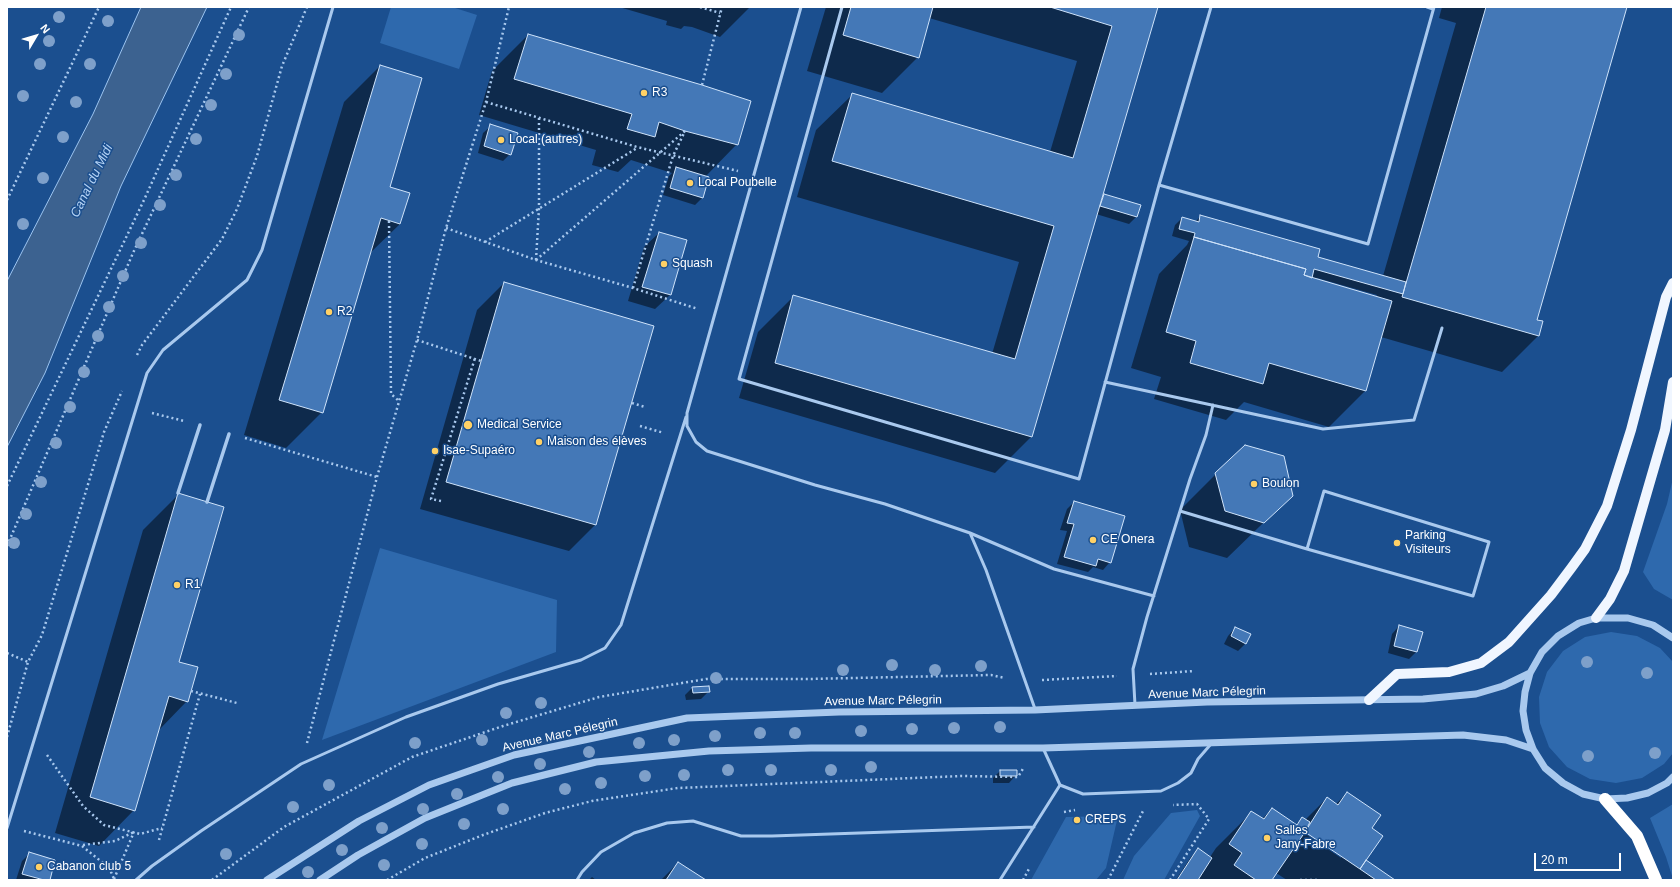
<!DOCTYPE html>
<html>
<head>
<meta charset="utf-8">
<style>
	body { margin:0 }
	#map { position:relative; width:1680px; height:887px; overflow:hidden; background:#1b4f8f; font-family:Arial,sans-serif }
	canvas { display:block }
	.frame { position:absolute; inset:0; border:8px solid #fff; pointer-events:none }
	.north { position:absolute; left:16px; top:16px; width:40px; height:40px; -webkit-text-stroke:3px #1b4f8f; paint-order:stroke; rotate:52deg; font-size:11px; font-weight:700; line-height:16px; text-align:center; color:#fff }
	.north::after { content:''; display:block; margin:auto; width:14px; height:18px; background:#fff; clip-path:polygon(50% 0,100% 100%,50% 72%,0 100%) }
	.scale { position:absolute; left:1534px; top:853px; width:87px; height:18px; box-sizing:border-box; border:2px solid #fff; border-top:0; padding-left:5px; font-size:12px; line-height:14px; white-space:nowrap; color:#fff; -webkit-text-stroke:3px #1b4f8f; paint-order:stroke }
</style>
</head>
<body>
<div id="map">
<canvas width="1680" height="887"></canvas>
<div class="frame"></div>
<div class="north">N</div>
<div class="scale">20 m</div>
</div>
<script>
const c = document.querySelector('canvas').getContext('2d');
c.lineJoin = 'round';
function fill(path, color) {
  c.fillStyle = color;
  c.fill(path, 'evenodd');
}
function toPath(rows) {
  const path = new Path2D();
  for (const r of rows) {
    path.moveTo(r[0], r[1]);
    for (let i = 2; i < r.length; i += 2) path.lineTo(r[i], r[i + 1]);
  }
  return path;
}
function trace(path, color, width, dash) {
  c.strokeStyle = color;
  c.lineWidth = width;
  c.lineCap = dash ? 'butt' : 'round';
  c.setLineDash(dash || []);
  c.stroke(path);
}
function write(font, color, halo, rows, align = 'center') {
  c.font = font + ' Arial,sans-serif';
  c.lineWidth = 3;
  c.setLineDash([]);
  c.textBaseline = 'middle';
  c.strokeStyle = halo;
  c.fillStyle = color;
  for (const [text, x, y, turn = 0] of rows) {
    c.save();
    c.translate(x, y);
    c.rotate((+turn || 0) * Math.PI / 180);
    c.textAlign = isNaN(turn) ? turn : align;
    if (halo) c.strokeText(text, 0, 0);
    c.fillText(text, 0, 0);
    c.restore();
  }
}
fill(toPath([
	[391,7,452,7,477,15,459,69,380,43],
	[1673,478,1673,600,1654,589,1643,572,1667,504],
	[380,548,557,600,556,652,322,740],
	[1611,632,1637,636,1660,648,1673,662,1673,753,1664,764,1642,778,1616,783,1590,779,1567,767,1549,747,1540,723,1539,697,1547,672,1563,651,1585,637],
	[1673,804,1673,879,1666,857,1650,818],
	[1197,810,1200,816,1164,880,1123,880,1134,856,1171,813],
	[1118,816,1106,868,1096,880,1031,880,1066,817]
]), '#2e69ad');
const water = toPath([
	[141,7,207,7,121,186,45,373,7,447,7,281,93,114,141,7]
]);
fill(water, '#3c6290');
trace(water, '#9cc4f0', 1);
fill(toPath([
	[619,7,750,7,720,37,692,27,684,26,681,29,666,25,667,21],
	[826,7,1157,7,1101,198,1104,195,1136,217,1129,224,1096,214,1031,437,995,473,739,398,758,332,794,296,992,354,1019,262,797,197,816,130,852,95,1050,152,1077,61,929,18,918,57,882,93,807,71],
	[1442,7,1626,7,1536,320,1538,336,1502,372,1381,337,1365,391,1329,427,1244,402,1226,420,1154,399,1161,377,1131,368,1159,274,1187,245,1189,241,1172,236,1175,225,1182,218,1195,222,1201,216,1316,258,1383,276,1456,23,1439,18],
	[1317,278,1377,295,1376,298,1317,280],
	[528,35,737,144,705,177,702,198,695,205,663,195,669,176,672,173,631,160,618,172,592,165,596,150,479,115,492,71],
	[380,66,389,188,400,224,369,254,322,412,286,448,244,435,344,102],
	[491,126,510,154,503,161,478,153,483,133],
	[659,233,686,241,670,295,655,309,628,301,644,247],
	[504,283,596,524,569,551,420,509,477,310],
	[1216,474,1292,495,1227,558,1189,547,1180,510],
	[178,495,178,663,187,701,158,731,134,810,99,846,55,833,143,530],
	[1074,502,1110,562,1103,570,1093,567,1088,572,1057,564,1067,531,1060,530,1067,509],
	[1399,626,1416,652,1409,659,1388,653,1392,634],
	[1235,628,1246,643,1238,651,1224,644,1228,636],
	[692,688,708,692,701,699,686,700,685,695],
	[1000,771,1016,775,1009,783,993,783,993,778],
	[1347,793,1370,828,1365,861,1393,880,1287,880,1276,873,1271,880,1176,880,1191,857,1198,850,1210,857,1216,848,1252,812,1262,819,1272,809,1296,825,1302,818,1305,820,1327,798,1336,804],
	[1305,831,1342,856,1341,858,1304,833],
	[29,854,49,880,16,880,22,861],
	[678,863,705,880,661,880],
	[592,877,596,880,589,880]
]), '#0007');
const building = toPath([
	[851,7,933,7,919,58,843,35,851,7],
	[1050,7,1158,7,1032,437,775,363,793,295,1015,359,1054,226,832,161,852,93,1073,158,1112,26,1050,7],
	[1486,7,1627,7,1537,320,1543,321,1539,336,1402,297,1486,7],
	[528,34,702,85,751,101,738,145,685,131,659,122,655,137,627,129,632,114,514,79,528,34],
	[380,65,422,78,390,187,410,193,400,224,381,218,323,413,279,400,380,65],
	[490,124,518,133,511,155,484,146,490,124],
	[676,167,709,177,703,198,670,188,676,167],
	[1104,194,1141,205,1137,217,1100,206,1104,194],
	[1200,215,1320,249,1318,257,1406,282,1403,294,1314,269,1312,278,1304,275,1306,269,1194,237,1195,233,1179,229,1182,217,1199,222,1200,215],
	[659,232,687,240,671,295,642,287,659,232],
	[1194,237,1306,269,1304,275,1392,301,1366,391,1269,363,1263,384,1190,363,1196,341,1166,332,1194,237],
	[504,282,654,326,596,525,446,482,504,282],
	[1245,445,1284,456,1293,496,1264,523,1225,511,1215,473,1245,445],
	[178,493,224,507,179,662,198,667,188,702,169,696,135,811,90,797,178,493],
	[1074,501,1125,516,1111,563,1098,559,1096,566,1064,557,1074,524,1067,523,1074,501],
	[1399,625,1423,632,1417,652,1394,646,1399,625],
	[1235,627,1251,634,1246,644,1231,636,1235,627],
	[709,686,710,692,693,693,692,687,709,686],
	[1000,770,1017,770,1017,776,1000,776,1000,770],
	[1347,792,1381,815,1372,828,1383,836,1360,869,1305,832,1327,797,1338,805,1347,792],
	[1272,808,1297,825,1302,817,1310,822,1305,832,1272,880,1256,880,1234,865,1242,853,1229,844,1251,811,1264,819,1272,808],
	[1198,848,1212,858,1198,880,1177,880,1198,848],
	[29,852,55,860,50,880,44,880,22,874,29,852],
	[1366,860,1395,880,1376,880,1360,869,1366,860],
	[678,862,706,880,666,880,678,862]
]);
fill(building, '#4478b7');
trace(building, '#cfe3fa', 1);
trace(toPath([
	[700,7,720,13],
	[702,85,722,7],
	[486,102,637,147,738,171],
	[7,200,99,7],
	[389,221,391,394,399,401],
	[446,228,536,260,633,288,698,309],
	[485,242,637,148],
	[536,260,539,208,539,117],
	[633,288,673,156,685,131],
	[417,340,481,361],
	[137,355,142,345,222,239,237,209,257,156,282,66,307,7],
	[632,403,645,407],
	[152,413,184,421],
	[640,426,664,433],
	[245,438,377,477],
	[7,486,144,200,231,7],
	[441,501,431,499,475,358],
	[7,546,133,253,249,7],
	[7,653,28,662],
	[1150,674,1194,671],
	[1042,680,1117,676],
	[191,691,237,703],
	[7,737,28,662,42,635,104,432,122,391],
	[307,743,377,477,417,340,446,228,486,102,509,7],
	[47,755,83,806,104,825,140,834,162,828],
	[1064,812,1075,810],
	[24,831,82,846,108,867,124,868],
	[159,840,200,694],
	[83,845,115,841,134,832],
	[109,867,114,879],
	[114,879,134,832],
	[212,880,284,827,412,757,503,726,599,697,706,679,808,679,991,675,1005,678],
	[387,880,425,858,483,835,545,813,592,801,678,788,961,776,1018,777,1024,767],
	[1023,880,1030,867],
	[1108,880,1144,809],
	[1170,880,1209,819,1197,804,1173,805],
	[1300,880,1317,880]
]), '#a9c9ee', 2.5, [2, 3]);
trace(toPath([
	[801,7,687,413,687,426,696,442,707,451,815,485,885,504,970,533,1054,569,1154,596],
	[842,7,739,379,1079,479,1159,185,1368,244,1434,7],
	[1427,7,1433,9],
	[1159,185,1211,7],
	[1105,382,1323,429,1414,420,1442,328],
	[1180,511,1307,549,1473,596,1489,542,1324,491,1307,549],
	[970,533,986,570,1035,709],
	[1135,705,1133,669,1147,617,1190,479,1206,435,1213,405],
	[1043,748,1060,785,1083,794,1161,791,1178,783,1191,773,1198,759,1211,744],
	[7,828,147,373,163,350,247,280,262,250,333,7],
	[136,880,152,866,201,831,301,764,406,717,498,684,581,660,605,648,621,625,686,417],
	[577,880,582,872,601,852,634,833,667,823,693,821,741,836,772,836,1034,827],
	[1000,880,1060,785]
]), '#a9c9ee', 3);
trace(toPath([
	[178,493,200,425],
	[207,502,229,434]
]), '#a9c9ee', 3.5);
trace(toPath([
	[1673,638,1653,625,1628,618,1596,618,1579,623,1558,636,1542,652,1530,673,1525,692,1523,711,1526,730,1533,749,1545,768,1563,783,1583,794,1605,799,1627,798,1648,793,1667,783,1673,777],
	[267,880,359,821,429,785,514,755,687,718,839,712,1035,710,1207,702,1423,699,1476,694,1503,686,1530,673],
	[320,880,358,855,425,818,512,783,596,762,709,751,811,748,1043,748,1463,735,1506,740,1533,749]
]), '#a9c9ee', 7);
trace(toPath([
	[1596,618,1610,599,1624,571,1665,430,1673,382],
	[1369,700,1397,674,1449,672,1481,663,1509,642,1551,595,1572,567,1585,549,1607,506,1631,430,1666,297,1673,283]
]), '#f0f6ff', 10);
trace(toPath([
	[1605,799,1637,836,1656,880]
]), '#fff', 12);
trace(toPath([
	[536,260,685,131]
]), '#a9c9ee', 2.5, [2, 3]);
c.fillStyle = '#7ea0ca';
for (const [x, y] of [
	[59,17],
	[108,21],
	[239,35],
	[49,41],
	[40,64],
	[90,64],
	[226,74],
	[23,96],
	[76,102],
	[211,105],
	[63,137],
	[196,139],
	[176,175],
	[43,178],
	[160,205],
	[23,224],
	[141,243],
	[123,276],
	[109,307],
	[98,336],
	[84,372],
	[70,407],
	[56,443],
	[41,482],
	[26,514],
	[14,543],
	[1587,662],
	[892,665],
	[981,666],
	[843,670],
	[935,670],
	[1647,673],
	[716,678],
	[541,703],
	[506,713],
	[1000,727],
	[954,728],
	[912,729],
	[861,731],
	[760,733],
	[795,733],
	[715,736],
	[482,740],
	[674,740],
	[415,743],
	[639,743],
	[589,752],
	[1655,753],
	[1588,756],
	[540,764],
	[871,767],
	[728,770],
	[771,770],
	[831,770],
	[684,775],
	[645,776],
	[498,777],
	[601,783],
	[329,785],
	[565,789],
	[457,794],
	[293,807],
	[423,809],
	[503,809],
	[464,824],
	[382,828],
	[422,844],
	[342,850],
	[226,854],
	[384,865],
	[308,872]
]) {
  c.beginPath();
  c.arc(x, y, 6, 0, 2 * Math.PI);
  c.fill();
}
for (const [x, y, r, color] of [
	[644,93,4,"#ffd166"],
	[501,140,4,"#ffd166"],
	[690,183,4,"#ffd166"],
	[664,264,4,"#ffd166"],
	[329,312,4,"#ffd166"],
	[468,425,5,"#ffd166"],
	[539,442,4,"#ffd166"],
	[435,451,4,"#ffd166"],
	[1254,484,4,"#ffd166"],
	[1093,540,4,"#ffd166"],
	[1397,543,4,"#ffd166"],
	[177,585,4,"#ffd166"],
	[1077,820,4,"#ffd166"],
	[1267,838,4,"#ffd166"],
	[39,867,4,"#ffd166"]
]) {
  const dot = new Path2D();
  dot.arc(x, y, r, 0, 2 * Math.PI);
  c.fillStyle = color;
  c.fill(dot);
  trace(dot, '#1b4f8f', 1.5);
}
write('12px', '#fff', '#1b4f8f', [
	["R3",652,93],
	["Local (autres)",509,140],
	["Local Poubelle",698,183],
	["Squash",672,264],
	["R2",337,312],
	["Medical Service",477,425],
	["Maison des élèves",547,442],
	["Isae-Supaéro",443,451],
	["Boulon",1262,484],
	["Parking",1405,536],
	["Visiteurs",1405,550],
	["CE Onera",1101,540],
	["R1",185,585],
	["CREPS",1085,820],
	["Salles",1275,831],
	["Jany-Fabre",1275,845],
	["Cabanon club 5",47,867]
], 'left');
write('12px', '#fff', '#1b4f8f', [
	["Avenue Marc Pélegrin",1207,693,-2],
	["Avenue Marc Pélegrin",883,701,-1],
	["Avenue Marc Pélegrin",560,735,-13]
]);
write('italic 13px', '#b5d3f5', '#1b4f8f', [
	["Canal du Midi",92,181,-64]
]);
</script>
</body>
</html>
